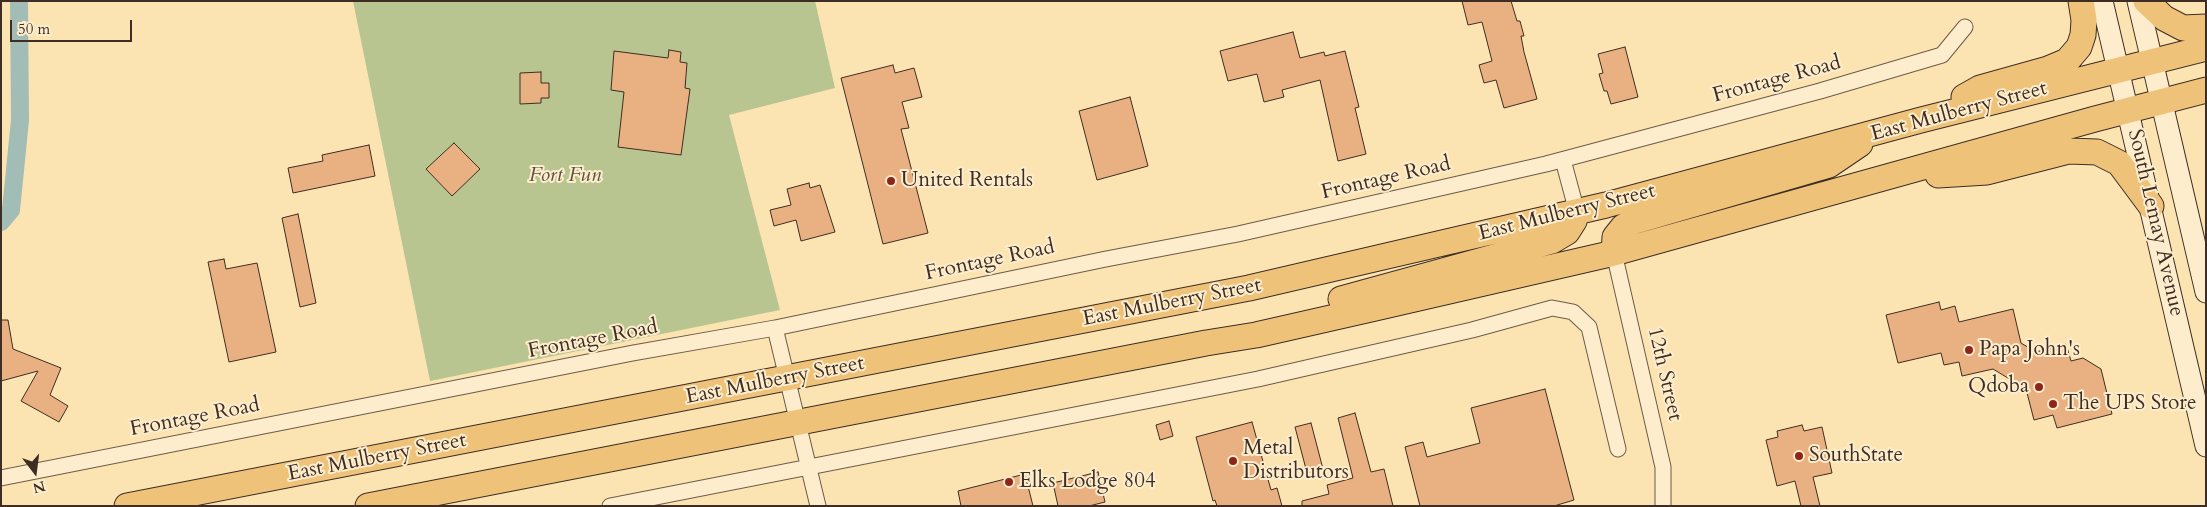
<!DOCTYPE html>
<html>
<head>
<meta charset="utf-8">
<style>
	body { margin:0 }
	#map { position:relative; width:2207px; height:507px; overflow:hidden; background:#fce4b2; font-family:Cardo,serif }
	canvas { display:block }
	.frame { position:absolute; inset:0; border:2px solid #3d2d24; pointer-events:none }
	.north { position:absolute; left:10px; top:447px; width:50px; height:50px; -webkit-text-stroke:4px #fdedcd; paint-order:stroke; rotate:165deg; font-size:14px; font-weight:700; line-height:20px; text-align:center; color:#3d2d24 }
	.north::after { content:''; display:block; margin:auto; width:18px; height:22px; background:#3d2d24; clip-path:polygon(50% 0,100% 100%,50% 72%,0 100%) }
	.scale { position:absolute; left:10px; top:20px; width:122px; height:22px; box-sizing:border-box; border:2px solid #3d2d24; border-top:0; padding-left:6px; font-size:15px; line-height:18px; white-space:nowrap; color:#3d2d24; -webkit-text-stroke:4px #fdedcd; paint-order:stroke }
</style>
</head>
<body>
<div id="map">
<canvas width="2207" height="507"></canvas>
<div class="frame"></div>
<div class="north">N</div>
<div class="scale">50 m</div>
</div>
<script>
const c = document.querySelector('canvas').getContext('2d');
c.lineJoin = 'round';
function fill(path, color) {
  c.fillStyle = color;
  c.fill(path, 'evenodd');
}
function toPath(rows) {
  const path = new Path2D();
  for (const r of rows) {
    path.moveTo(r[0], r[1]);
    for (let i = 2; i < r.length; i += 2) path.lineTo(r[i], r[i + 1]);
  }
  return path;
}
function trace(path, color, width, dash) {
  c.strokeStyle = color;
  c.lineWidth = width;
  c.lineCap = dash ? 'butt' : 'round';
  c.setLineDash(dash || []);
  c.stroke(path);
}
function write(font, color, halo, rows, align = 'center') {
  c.font = font + ' Cardo,serif';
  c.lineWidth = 4;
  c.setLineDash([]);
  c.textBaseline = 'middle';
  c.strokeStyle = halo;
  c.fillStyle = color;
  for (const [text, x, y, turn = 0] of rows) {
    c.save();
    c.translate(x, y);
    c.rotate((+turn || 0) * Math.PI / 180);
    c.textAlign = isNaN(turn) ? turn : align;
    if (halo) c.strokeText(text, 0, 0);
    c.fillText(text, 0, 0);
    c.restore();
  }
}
fill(toPath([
	[353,1,815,1,835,88,729,115,780,310,430,381]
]), '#b9c590');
trace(toPath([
	[1,222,11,210,20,120,19,1]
]), '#a2bcb6', 18);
const building = toPath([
	[1462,1,1511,1,1517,21,1520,21,1524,36,1521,36,1524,52,1537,99,1504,108,1496,80,1484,83,1479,65,1492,61,1482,22,1468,25,1462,1],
	[1293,32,1300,58,1324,52,1325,56,1345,51,1359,107,1355,108,1366,154,1338,161,1320,80,1282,90,1284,97,1264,102,1257,74,1228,81,1220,51,1293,32],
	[1625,47,1638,97,1611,104,1607,91,1604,91,1599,74,1603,73,1598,54,1625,47],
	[669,50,681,52,680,62,687,63,685,88,690,89,681,155,618,147,624,92,611,90,614,51,668,58,669,50],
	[893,65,895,73,914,68,922,97,902,102,909,128,901,129,928,233,883,244,841,78,893,65],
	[541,72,541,83,549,83,549,98,541,98,541,103,520,104,520,73,541,72],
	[1130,97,1148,166,1097,180,1079,111,1130,97],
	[454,143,480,169,452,196,426,169,454,143],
	[369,145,375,176,293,193,288,168,323,161,322,155,369,145],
	[809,183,810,188,820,185,835,232,801,241,796,220,774,226,770,210,791,205,787,189,809,183],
	[298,214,316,303,300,307,282,218,298,214],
	[224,259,226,269,257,263,276,352,229,362,208,262,224,259],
	[1939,302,1941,310,1955,306,1959,322,2013,309,2021,343,2036,352,2066,344,2071,361,2083,358,2101,369,2112,414,2057,428,2053,415,2034,420,2026,389,1993,369,1962,376,1959,362,1944,365,1941,353,1898,363,1886,315,1939,302],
	[1,320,8,320,13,349,61,368,50,395,68,406,59,422,21,401,38,371,1,381,1,320],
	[1545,389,1574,500,1554,506,1420,506,1405,447,1423,442,1427,457,1480,443,1471,408,1545,389],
	[1355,413,1371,472,1384,469,1393,506,1302,506,1302,501,1329,494,1327,485,1353,478,1338,418,1355,413],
	[1169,421,1173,436,1160,440,1156,425,1169,421],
	[1252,422,1271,490,1277,488,1282,506,1217,506,1215,500,1213,501,1196,437,1252,422],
	[1311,423,1323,469,1307,473,1295,427,1311,423],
	[1802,425,1804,431,1822,427,1832,473,1813,477,1820,506,1801,506,1795,481,1777,486,1766,440,1778,437,1777,431,1802,425],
	[1098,472,1105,502,1089,506,1058,506,1053,483,1098,472],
	[1025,474,1033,506,961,506,958,491,1025,474]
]);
fill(building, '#e9b181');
trace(building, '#3d2d24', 1);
const minor = toPath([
	[1563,160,1577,212],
	[1614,253,1663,467,1663,506],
	[775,328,818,506],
	[1,478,633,353,775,328,1106,259,1238,234,1546,164,1820,91,1942,55,1965,27],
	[610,506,1258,379,1472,330,1552,308,1573,312,1589,327,1618,449]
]);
const secondary = toPath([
	[2102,1,2206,446],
	[2138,1,2206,292]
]);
const trunk = toPath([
	[2146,1,2164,18,2183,28,2206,27],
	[1964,97,1980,88,2048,69,2067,61,2079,47,2083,35,2084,20,2081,1],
	[1938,175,1987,172,2069,151,2097,152,2119,163,2151,206],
	[1614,253,1615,237,1623,227,1632,222,1829,165,1860,144],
	[1341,299,1552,241,1567,232,1574,221,1577,212],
	[127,506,1249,288,1606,205,1921,120,2206,48],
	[368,506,1206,343,1256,335,1375,308,1614,253,2095,119,2206,90]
]);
trace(minor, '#6d5b48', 17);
trace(secondary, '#3d2d24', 23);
trace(trunk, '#3d2d24', 27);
trace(minor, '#fdedcd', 15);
trace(secondary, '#fdedcd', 21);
trace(trunk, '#eec279', 25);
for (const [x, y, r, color] of [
	[891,181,5,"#8f2418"],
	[1969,350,5,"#8f2418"],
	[2039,387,5,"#8f2418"],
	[2053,404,5,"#8f2418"],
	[1799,456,5,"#8f2418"],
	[1233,461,5,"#8f2418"],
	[1009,482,5,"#8f2418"]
]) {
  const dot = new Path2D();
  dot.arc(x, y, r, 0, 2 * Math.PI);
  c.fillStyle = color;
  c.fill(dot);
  trace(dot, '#fdedcd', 2);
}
write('21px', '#3d2d24', '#fdedcd', [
	["Frontage Road",1777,80,-15],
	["East Mulberry Street",1959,112,-15],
	["Frontage Road",1386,179,-13],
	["East Mulberry Street",1567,213,-14],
	["South Lemay Avenue",2155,223,77],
	["Frontage Road",990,261,-12],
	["East Mulberry Street",1172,303,-11],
	["Frontage Road",593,340,-11],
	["12th Street",1664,374,77],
	["East Mulberry Street",775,381,-11],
	["Frontage Road",195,418,-11],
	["East Mulberry Street",377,458,-11]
]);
write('italic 21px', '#5c533f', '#fdedcd', [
	["Fort Fun",565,176]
]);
write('21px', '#3d2d24', '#fdedcd', [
	["United Rentals",901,181],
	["Papa John's",1979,350],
	["Qdoba",2029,387,"right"],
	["The UPS Store",2063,404],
	["Metal",1243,449],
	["Distributors",1243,473],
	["SouthState",1809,456],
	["Elks Lodge 804",1019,482]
], 'left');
</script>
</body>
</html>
